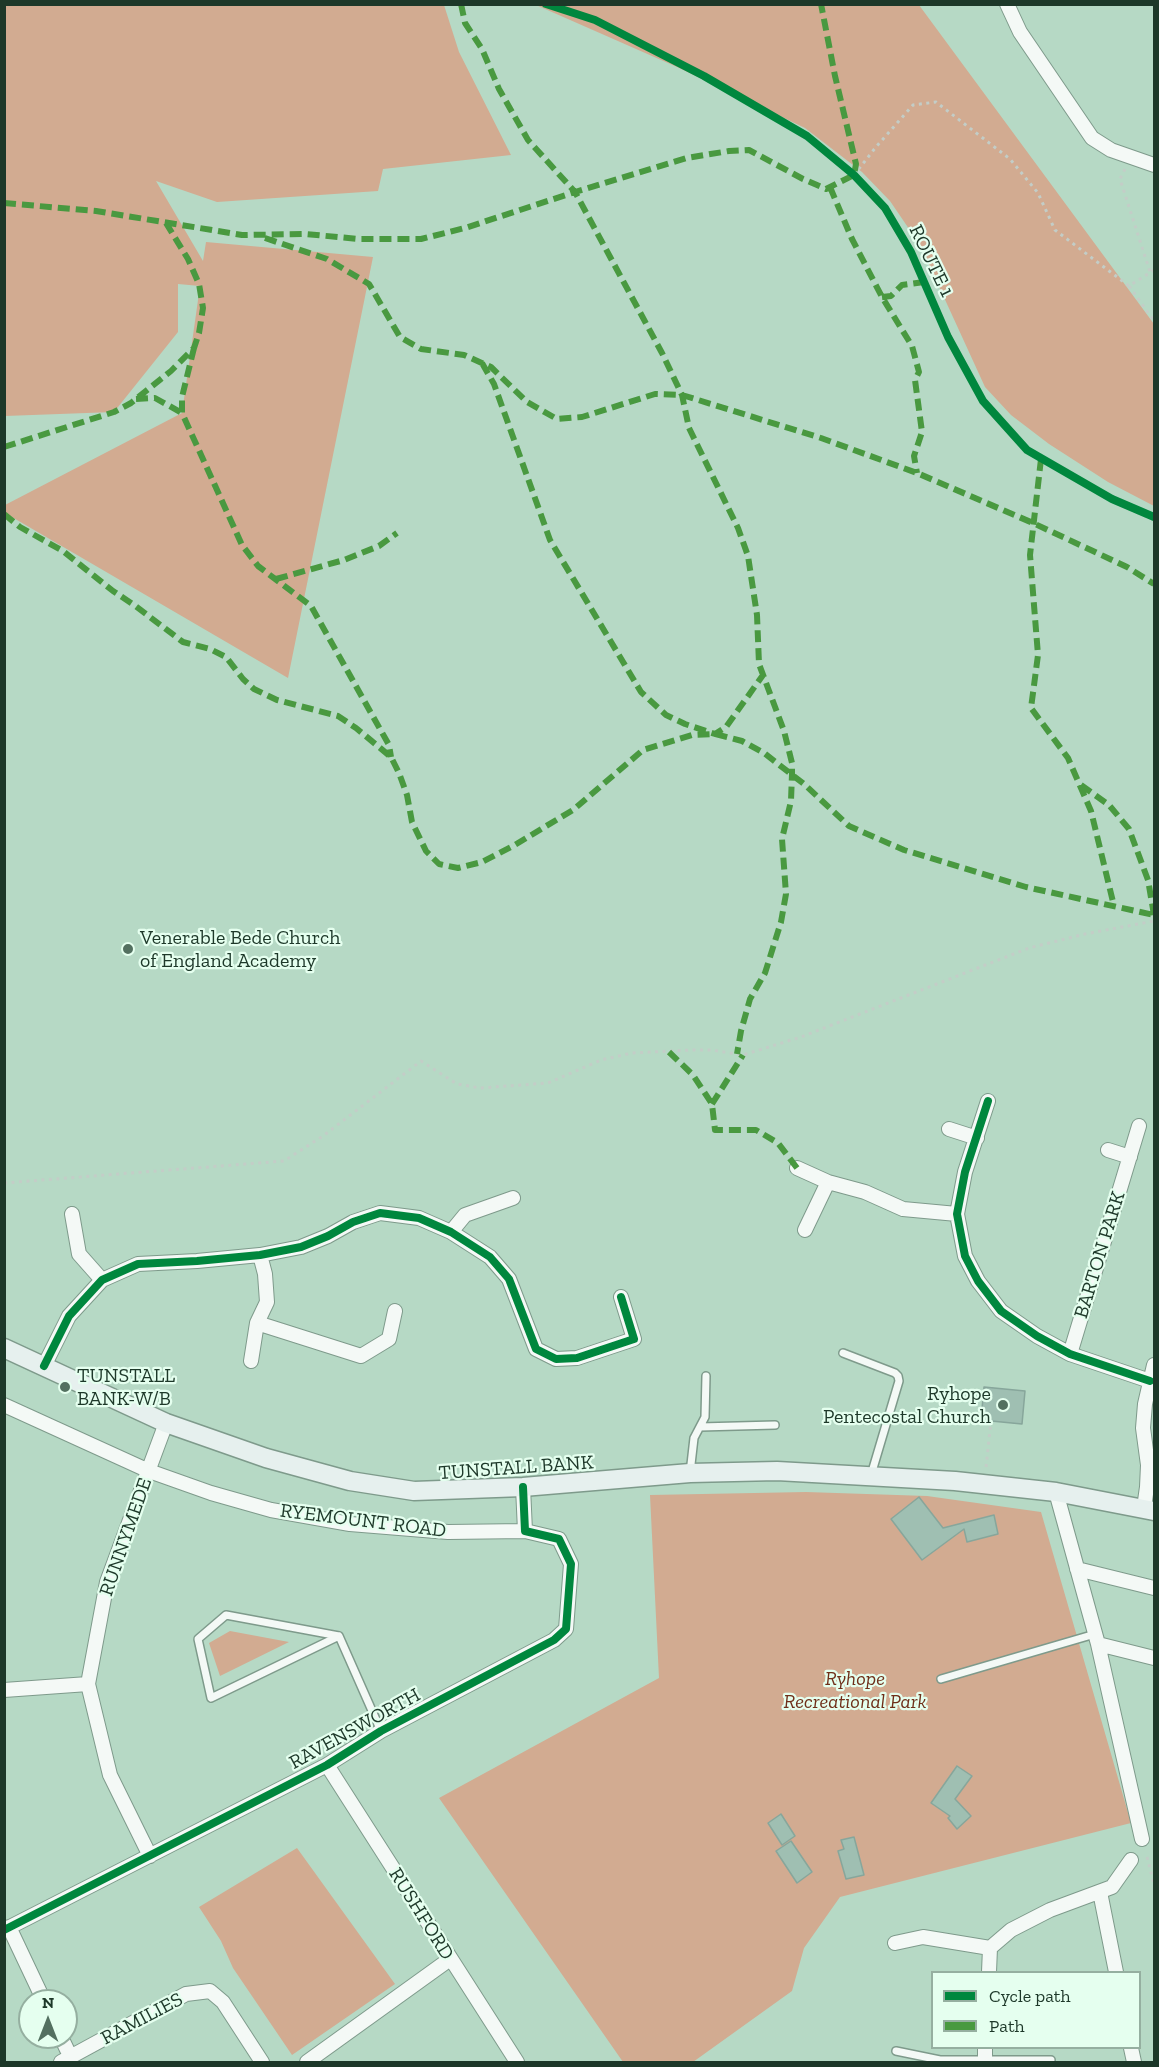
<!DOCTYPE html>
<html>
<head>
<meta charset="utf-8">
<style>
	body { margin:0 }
	#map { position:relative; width:1159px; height:2067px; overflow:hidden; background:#b6d9c5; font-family:"Zilla Slab",serif }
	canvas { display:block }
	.frame { position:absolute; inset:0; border:6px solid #1d3829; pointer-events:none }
	.legend { position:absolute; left:931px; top:1971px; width:210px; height:78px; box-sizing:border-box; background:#e5ffef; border:2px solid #95afa0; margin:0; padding:8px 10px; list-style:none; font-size:18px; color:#1d3829 }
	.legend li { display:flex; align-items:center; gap:12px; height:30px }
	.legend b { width:30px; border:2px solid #95afa0 }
	.north { position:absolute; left:18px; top:1989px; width:60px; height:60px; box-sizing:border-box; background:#e5ffef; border:2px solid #95afa0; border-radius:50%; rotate:0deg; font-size:16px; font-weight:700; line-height:24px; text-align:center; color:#1d3829 }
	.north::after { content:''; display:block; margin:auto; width:21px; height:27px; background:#537060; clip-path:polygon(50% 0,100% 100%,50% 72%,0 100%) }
</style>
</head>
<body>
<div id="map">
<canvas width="1159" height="2067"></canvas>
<div class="frame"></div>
<ul class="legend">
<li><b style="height:8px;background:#00873e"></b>Cycle path</li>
<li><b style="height:8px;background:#499940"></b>Path</li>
</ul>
<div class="north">N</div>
</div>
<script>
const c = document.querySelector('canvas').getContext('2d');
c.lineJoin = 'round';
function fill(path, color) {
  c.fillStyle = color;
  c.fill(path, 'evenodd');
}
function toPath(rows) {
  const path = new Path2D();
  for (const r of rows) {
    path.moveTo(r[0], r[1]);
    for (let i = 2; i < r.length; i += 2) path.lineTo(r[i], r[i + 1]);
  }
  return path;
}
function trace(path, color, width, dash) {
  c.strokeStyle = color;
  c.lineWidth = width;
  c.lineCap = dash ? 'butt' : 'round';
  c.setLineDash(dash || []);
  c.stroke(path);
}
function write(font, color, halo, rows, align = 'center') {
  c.font = font + ' "Zilla Slab",serif';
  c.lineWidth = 4.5;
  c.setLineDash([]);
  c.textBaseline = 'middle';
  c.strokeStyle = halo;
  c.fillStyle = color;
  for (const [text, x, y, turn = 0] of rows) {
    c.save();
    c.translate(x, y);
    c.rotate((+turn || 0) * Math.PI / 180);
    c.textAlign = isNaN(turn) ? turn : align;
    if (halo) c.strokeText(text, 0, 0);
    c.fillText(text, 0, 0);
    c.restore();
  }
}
fill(toPath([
	[5,4,444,5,459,52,511,155,383,169,378,191,217,202,156,181,203,261,206,242,373,257,288,678,5,513,5,505,182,413,200,286,178,284,178,332,114,412,5,416],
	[536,5,919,5,1154,324,1154,506,1108,482,1049,444,1011,415,985,387,920,245,890,201,862,172,805,128,677,67],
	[806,1492,927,1496,1041,1512,1131,1823,840,1897,804,1948,792,1991,693,2062,623,2062,439,1798,659,1678,650,1495],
	[230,1631,289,1642,220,1676,209,1643],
	[297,1848,395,1984,292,2055,233,1968,221,1941,199,1907]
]), '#d2ab91');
const building = toPath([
	[984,1387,1025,1391,1022,1424,981,1420,984,1387],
	[919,1497,943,1528,994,1515,998,1534,967,1542,964,1529,922,1560,891,1519,919,1497],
	[957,1766,972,1776,955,1799,971,1816,957,1829,948,1818,950,1816,931,1803,957,1766],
	[781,1814,795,1836,782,1845,768,1823,781,1814],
	[854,1837,864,1875,846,1879,838,1851,844,1849,841,1840,854,1837],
	[791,1841,812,1872,797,1883,776,1851,791,1841]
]);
fill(building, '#9fbfb2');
trace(building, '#87a69b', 1.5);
const service = toPath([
	[843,1353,895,1373,898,1376,899,1381,871,1475],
	[700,1427,775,1425],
	[690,1473,694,1438,705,1417,706,1376],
	[339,1636,211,1698,198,1639,226,1615,339,1636,381,1731],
	[941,1679,1095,1634],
	[896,2051,940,2060,1051,2060]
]);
const minor = toPath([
	[1007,4,1020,32,1092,138,1111,150,1154,165],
	[988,1101,965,1172,957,1214,965,1256,978,1281,1001,1311,1037,1336,1070,1354,1150,1381],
	[949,1129,977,1138],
	[1108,1150,1130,1157],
	[797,1168,828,1182,865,1192,903,1209,957,1214],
	[72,1214,79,1254,102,1280],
	[805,1230,828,1182],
	[451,1232,465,1215,513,1198],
	[260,1255,265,1274,267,1302,257,1323,361,1356,389,1339,395,1311],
	[1070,1354,1139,1126],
	[251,1361,257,1323],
	[44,1366,69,1316,102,1280,138,1264,197,1261,260,1255,301,1247,328,1236,353,1222,380,1213,419,1218,451,1232,490,1257,509,1279,536,1349,556,1359,577,1358,634,1339,621,1297],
	[4,1405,149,1471,211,1493,271,1510,350,1524,448,1532,525,1531],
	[1056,1492,1098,1644,1142,1839],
	[1144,1508,1147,1487,1148,1465,1143,1428,1145,1404,1154,1365],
	[1077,1569,1154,1588],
	[1098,1644,1154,1658],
	[4,1690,88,1684],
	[327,1765,517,2062],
	[150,1856,110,1775,88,1684,107,1582,166,1423],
	[1100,1892,1116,1972],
	[9,1927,44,2001],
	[4,1930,327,1765,381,1731,554,1640,566,1629,571,1564,559,1539,525,1531,523,1487],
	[895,1943,923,1937,990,1948],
	[989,1972,990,1948,1011,1930,1050,1910,1112,1887,1131,1860],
	[61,2037,71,2058],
	[1131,2048,1134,2062],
	[61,2062,186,1994,210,1991,223,2002,262,2062],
	[307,2062,450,1959],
	[985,2062,985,2048]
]);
const secondary = toPath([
	[4,1348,166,1423,266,1458,350,1481,414,1491,523,1487,690,1473,777,1471,955,1481,1056,1492,1154,1511]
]);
trace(service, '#7e9a8b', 10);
trace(minor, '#7e9a8b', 16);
trace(secondary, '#7e9a8b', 21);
trace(toPath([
	[1125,169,1120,179,1150,272],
	[854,175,876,147,913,105,936,102,1010,159,1038,193,1055,230,1129,286,1154,270],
	[1129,286,1154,321],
	[4,1183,284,1161,323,1136,421,1061,457,1084,480,1088,548,1083,601,1060,632,1053,692,1050,711,1050,743,1055,801,1037,1029,948,1085,934,1154,921],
	[986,1467,991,1421],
	[1147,1857,1154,1884]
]), '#c3cdc7', 3, [3, 4.5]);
trace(service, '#f4f9f6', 7);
trace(minor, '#f4f9f6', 14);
trace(secondary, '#e6f0ee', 18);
trace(toPath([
	[461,4,465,23,482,49,499,89,528,140,575,192,662,353,682,395,689,428,738,528,748,556,757,615,759,664,784,731,792,763,792,774,791,801,782,839,786,894,781,922,765,973,750,999,741,1031,737,1054],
	[830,187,852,239,882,297,912,346,919,372,915,380,922,432,914,456,917,473],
	[4,203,96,211,242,235,306,234,358,239,421,239,465,228,575,192,687,158,729,151,749,150,803,179,826,189,854,175,856,164,835,76,821,4],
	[265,238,327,259,369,284,400,337,421,349,464,355,491,367,527,402,557,419,582,417,655,394,682,395,821,438,917,473,1033,523,1127,567,1154,584],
	[882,297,891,296,902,285,924,282],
	[194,348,182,397,182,413,242,545,258,566,311,606,389,745,391,757],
	[482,363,494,384,550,540,641,692,666,715,685,724,715,734,726,727,763,675],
	[136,399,155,398,182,413],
	[4,447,114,412,131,403,171,371,194,348,199,333,203,308,199,284,188,259,166,223],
	[1041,459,1030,555,1038,655,1031,708,1068,758,1091,811,1114,906],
	[4,514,20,527,63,551,113,591,134,605,183,642,210,649,226,657,243,679,254,689,277,700,338,716,356,728,391,757,399,773,407,795,412,822,426,851,439,864,458,868,482,862,513,846,573,810,643,750,692,735,715,734,742,741,764,753,804,784,849,826,904,850,1026,887,1154,915],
	[276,579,344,560,379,546,397,533],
	[1081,785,1109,805,1129,829,1148,880,1154,915],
	[669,1052,693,1075,712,1104,715,1130,756,1130,778,1143,797,1168],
	[712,1104,743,1055]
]), '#499940', 6, [12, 6]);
trace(toPath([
	[546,4,595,20,704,76,807,136,854,175,885,208,911,252,948,337,983,401,1027,450,1112,499,1154,517],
	[988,1101,965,1172,957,1214,965,1256,978,1281,1001,1311,1037,1336,1070,1354,1150,1381],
	[44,1366,69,1316,102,1280,138,1264,197,1261,260,1255,301,1247,328,1236,353,1222,380,1213,419,1218,451,1232,490,1257,509,1279,536,1349,556,1359,577,1358,634,1339,621,1297],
	[4,1930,327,1765,381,1731,554,1640,566,1629,571,1564,559,1539,525,1531,523,1487]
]), '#00873e', 8);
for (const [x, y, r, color] of [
	[128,949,6,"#537060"],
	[65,1387,6,"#537060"],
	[1003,1405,6,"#537060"]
]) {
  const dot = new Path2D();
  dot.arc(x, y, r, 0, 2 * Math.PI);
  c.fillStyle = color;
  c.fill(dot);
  trace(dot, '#e5ffef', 2);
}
write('20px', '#1d3829', '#e5ffef', [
	["ROUTE 1",931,261,64],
	["BARTON PARK",1100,1255,-73],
	["TUNSTALL BANK",516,1468,-4],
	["RYEMOUNT ROAD",363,1521,7],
	["RUNNYMEDE",126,1537,-71],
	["RAVENSWORTH",355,1729,-29],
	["RUSHFORD",421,1914,58],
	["RAMILIES",142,2019,-28]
]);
write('20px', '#1d3829', '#e5ffef', [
	["Venerable Bede Church",140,938],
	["of England Academy",140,961],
	["TUNSTALL",77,1376],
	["BANK-W/B",77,1399],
	["Ryhope",991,1394,"right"],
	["Pentecostal Church",991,1417,"right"]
], 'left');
write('italic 20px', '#6f2f19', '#e5ffef', [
	["Ryhope",855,1679],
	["Recreational Park",855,1702]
]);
</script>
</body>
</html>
